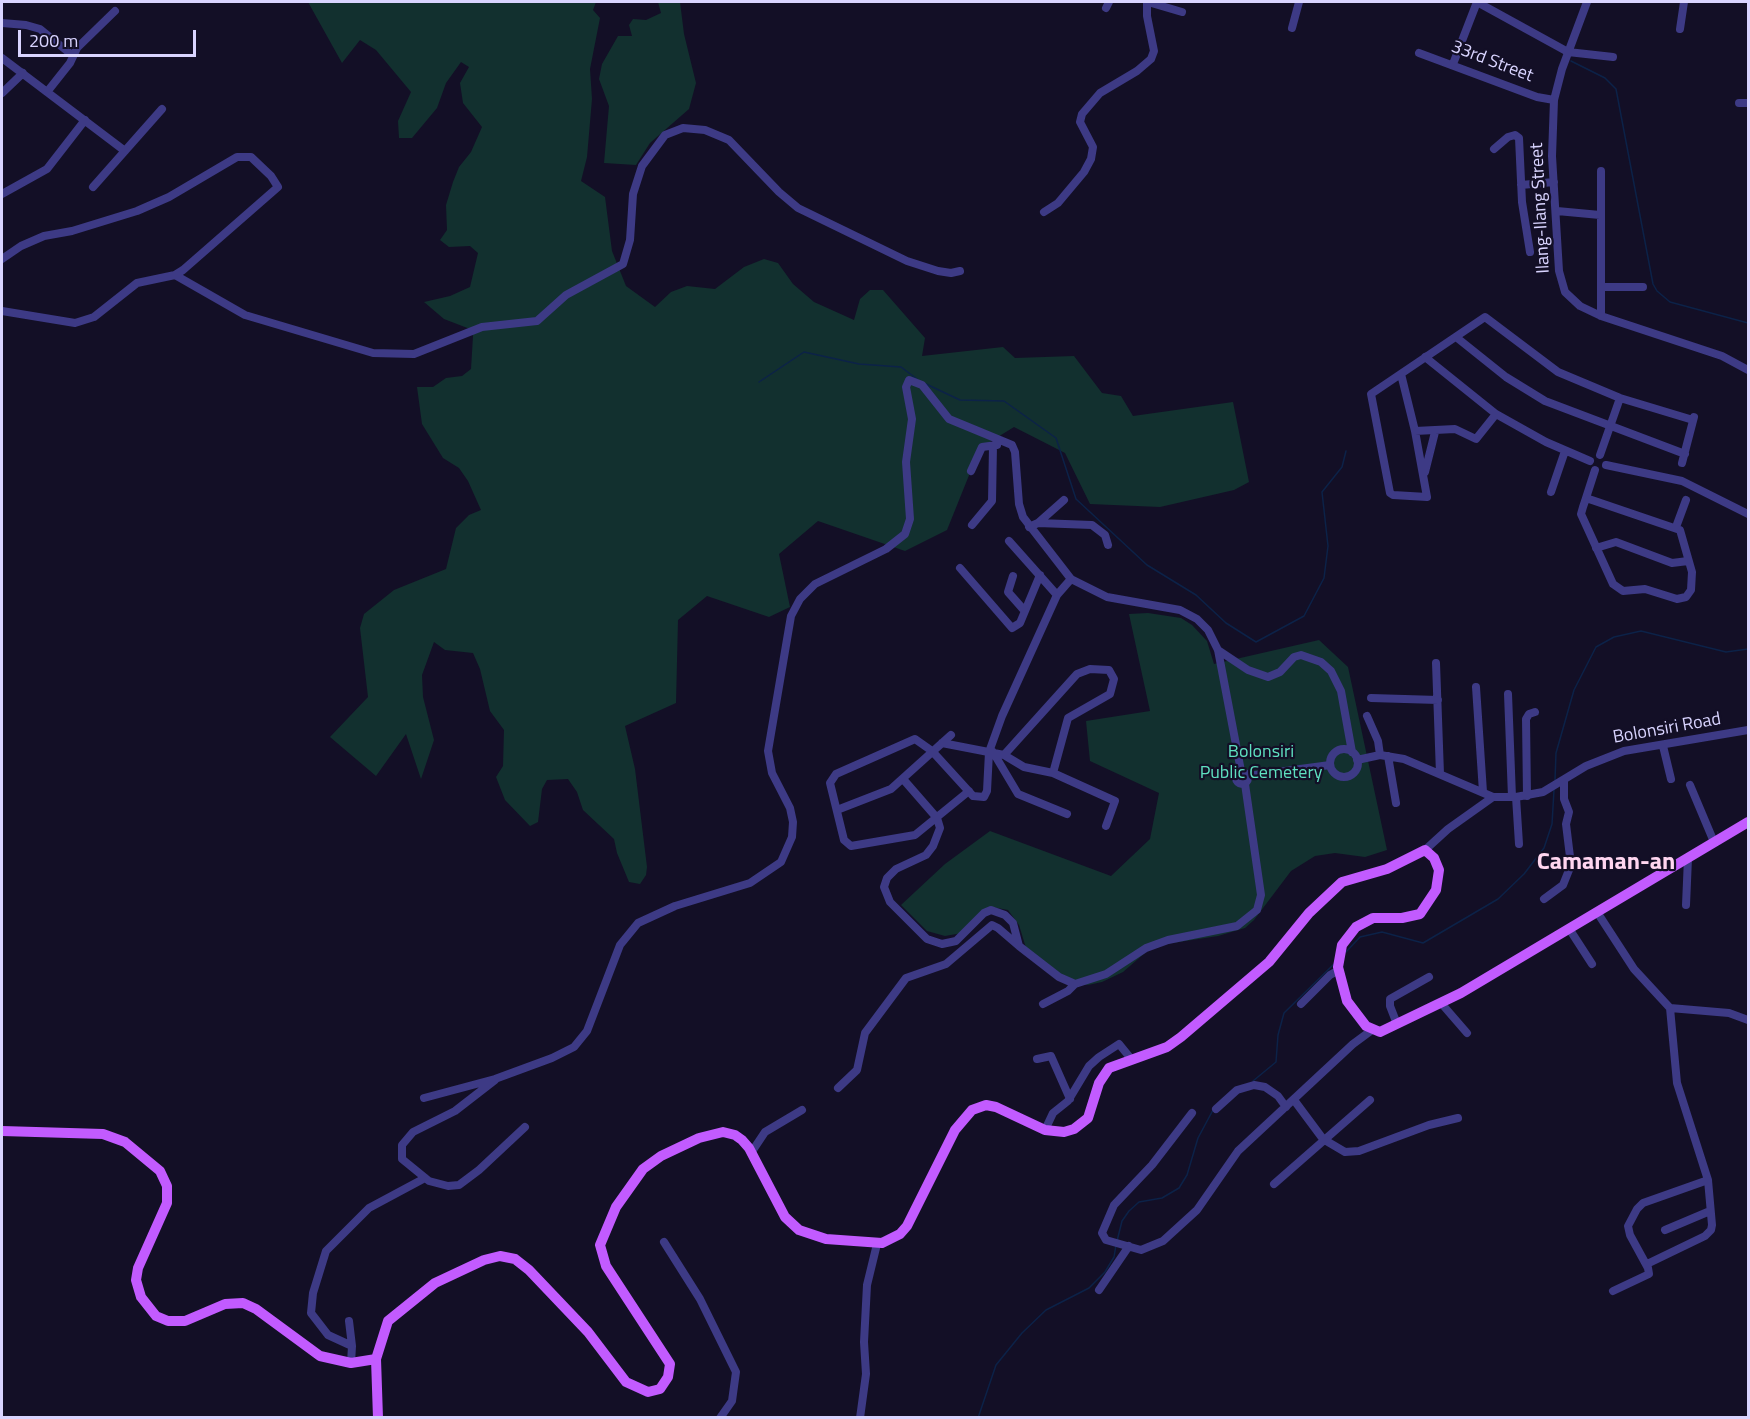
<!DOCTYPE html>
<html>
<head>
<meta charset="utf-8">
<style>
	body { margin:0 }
	#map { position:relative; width:1750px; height:1419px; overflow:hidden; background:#130f26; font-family:"Titillium Web",sans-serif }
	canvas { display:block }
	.frame { position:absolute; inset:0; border:3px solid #d9d4ff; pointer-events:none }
	.scale { position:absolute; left:18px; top:30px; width:178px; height:27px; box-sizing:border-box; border:3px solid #d9d4ff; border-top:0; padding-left:8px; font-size:18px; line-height:21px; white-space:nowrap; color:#d9d4ff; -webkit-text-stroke:4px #130f26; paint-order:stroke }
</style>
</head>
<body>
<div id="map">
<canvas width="1750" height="1419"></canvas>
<div class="frame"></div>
<div class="scale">200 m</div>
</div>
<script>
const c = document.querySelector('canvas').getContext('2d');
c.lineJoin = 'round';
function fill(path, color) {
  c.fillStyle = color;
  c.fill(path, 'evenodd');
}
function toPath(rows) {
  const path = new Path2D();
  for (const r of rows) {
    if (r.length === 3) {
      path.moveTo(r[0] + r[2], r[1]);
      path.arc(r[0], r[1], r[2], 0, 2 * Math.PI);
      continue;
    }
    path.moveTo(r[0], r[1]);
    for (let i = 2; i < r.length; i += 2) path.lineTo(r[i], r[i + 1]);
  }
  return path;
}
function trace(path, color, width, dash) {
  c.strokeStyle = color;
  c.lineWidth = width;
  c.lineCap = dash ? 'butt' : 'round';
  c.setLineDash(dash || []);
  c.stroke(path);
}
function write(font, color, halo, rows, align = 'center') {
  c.font = font + ' "Titillium Web",sans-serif';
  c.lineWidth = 4.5;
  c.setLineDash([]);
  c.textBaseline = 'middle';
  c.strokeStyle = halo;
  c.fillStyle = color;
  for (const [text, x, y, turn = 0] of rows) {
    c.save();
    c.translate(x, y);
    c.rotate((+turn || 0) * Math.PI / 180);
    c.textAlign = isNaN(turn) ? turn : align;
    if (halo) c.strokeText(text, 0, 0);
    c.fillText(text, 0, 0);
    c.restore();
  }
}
fill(toPath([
	[308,2,596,2,593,10,600,18,590,69,592,99,587,157,581,181,605,197,612,251,626,286,655,307,671,292,687,286,715,289,744,267,764,259,778,263,793,284,814,302,854,320,860,299,870,290,883,290,925,338,922,356,1003,347,1015,358,1074,356,1102,393,1121,396,1133,416,1233,402,1249,482,1234,490,1160,507,1090,504,1065,453,1014,427,980,448,947,530,905,551,818,521,779,554,790,607,769,617,707,596,678,620,676,703,625,726,635,769,647,867,646,875,640,884,629,882,617,853,614,839,583,810,577,792,568,779,547,780,542,789,538,822,530,826,505,800,496,777,503,766,504,730,490,711,480,669,473,653,445,650,434,642,422,675,423,697,434,740,421,779,406,734,376,776,330,737,368,697,360,628,364,614,394,590,446,569,456,528,469,515,481,510,468,481,459,468,443,458,422,424,417,387,433,387,446,378,462,376,471,369,473,336,470,329,444,319,424,302,450,296,470,287,478,253,470,246,449,247,440,240,447,230,446,205,453,182,459,167,471,152,482,127,463,103,460,83,469,67,461,62,446,83,437,108,412,138,399,138,398,121,411,92,376,50,360,40,342,63],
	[658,2,680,2,684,34,696,83,689,109,650,143,636,165,604,163,609,106,599,79,602,64,618,36,632,36,629,25,633,19,646,20,661,13],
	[1148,613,1181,618,1192,625,1207,641,1214,664,1319,640,1348,667,1387,850,1365,857,1335,853,1315,856,1291,871,1254,920,1245,928,1218,936,1153,946,1123,972,1102,982,1088,985,1074,984,1026,948,1019,925,1008,910,992,907,962,933,945,936,927,931,901,905,945,864,990,831,1111,876,1150,839,1159,793,1090,761,1086,721,1150,711,1129,614]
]), '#12302f');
trace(toPath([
	[1571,61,1605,78,1616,89,1653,284,1657,291,1670,302,1748,323],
	[759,382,804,352,859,364,901,367,917,379],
	[926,384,960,400,1004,401,1056,438,1076,499,1147,565,1196,595,1226,623,1256,642,1304,616,1324,578,1328,546,1322,492,1342,467,1346,451],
	[1555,780,1556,753,1574,690,1596,647,1614,637,1641,631,1726,652,1748,649],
	[1346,952,1360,937,1382,932,1423,943,1498,899,1524,874,1544,848,1552,824,1554,790],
	[1253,1081,1276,1062,1278,1035,1284,1013,1334,964],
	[1117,1241,1122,1221,1129,1211,1139,1202,1162,1198,1179,1188,1187,1175,1198,1138,1213,1110],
	[978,1418,996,1365,1022,1333,1046,1310,1089,1288,1105,1272,1114,1257,1116,1245]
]), '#0c2248', 1.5);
trace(toPath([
	[1148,2,1182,12],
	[1477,2,1568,52,1613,57],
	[1587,2,1562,69,1554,100,1552,156,1559,271,1565,292,1580,306,1601,316,1722,356,1748,370],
	[1106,8,1109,2],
	[2,23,26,25,40,29,72,55],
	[1292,28,1299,2],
	[1680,29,1684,2],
	[1419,53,1537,97,1554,100],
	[2,58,125,151],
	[1453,64,1477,2],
	[47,92,70,63,77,48,115,11],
	[2,93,23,73],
	[1739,103,1748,103],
	[1494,149,1508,137,1515,135,1519,138,1522,202,1530,252],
	[1601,171,1601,316],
	[1521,185,1554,182],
	[93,187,162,109],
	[2,194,47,169,85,120],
	[1557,211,1600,215],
	[1044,212,1058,203,1084,172,1091,159,1093,147,1080,122,1082,114,1100,93,1137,71,1151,59,1154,51,1147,16,1147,2],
	[2,259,21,246,44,236,72,231,137,211,169,197,237,157,251,157,271,176,278,187,183,270,175,275,137,283,94,317,75,323,2,311],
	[175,275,245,315,373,353,414,354,482,327,537,321,566,295,623,264,630,240,633,194,642,166,665,135,683,128,705,130,729,140,779,192,798,208,907,261,938,271,951,273,960,271],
	[1602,287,1643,287],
	[1456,337,1506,377,1545,401,1685,454],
	[1425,357,1496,414,1546,442,1590,461],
	[1401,374,1415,431,1455,429,1476,439,1496,414],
	[1415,431,1427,497,1393,495,1390,493,1371,394,1485,317,1558,372,1620,398,1693,420],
	[1600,455,1620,398],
	[1682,463,1694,417],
	[1606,465,1682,481,1748,514],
	[971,471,982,447,997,445],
	[1425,472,1435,432],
	[1551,492,1565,451],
	[1586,498,1680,530,1692,572,1691,590,1686,597,1677,599,1645,589,1623,591,1613,584,1581,514,1583,507,1586,498,1595,470],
	[1038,523,1064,500],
	[972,525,992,501,993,446],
	[1029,527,1038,523,1092,525,1105,535,1108,545],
	[1676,527,1686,500],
	[1009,541,1057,595],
	[1596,548,1616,542,1672,563,1688,561],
	[960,568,1012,628,1020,623,1040,575],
	[1013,576,1008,592,1023,609],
	[1218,650,1248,670,1268,677,1280,672,1294,657,1301,655,1321,662,1331,671,1341,691,1352,752],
	[1436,663,1440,774],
	[1476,687,1483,792],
	[1508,694,1512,797],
	[1371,698,1438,700],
	[1367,716,1378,741,1380,755],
	[942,743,1004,755,1024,767,1053,773,1115,801,1106,826],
	[1663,746,1671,779],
	[1344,763,14],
	[993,752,1018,794,1067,814],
	[1004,755,1077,674,1090,669,1109,670,1114,679,1110,694,1068,718,1053,773],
	[1388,756,1396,803],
	[1357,760,1380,755,1404,759,1493,797,1516,797,1543,792,1586,766,1624,751,1748,730],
	[1242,778,6],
	[1248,776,1330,765],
	[903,779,937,818,940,828,933,846,926,855,896,869,887,878,884,887,890,902,927,939,942,944,956,941,984,913,991,910,1005,915,1013,923,1019,946,1059,977,1075,984,1106,974,1146,948,1168,940,1237,926,1257,910,1261,895,1245,784],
	[1690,785,1714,842],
	[969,791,915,835,851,846,844,840,830,783,836,774,915,739,932,751,973,796,984,797,987,791,989,752,1002,716,1057,595,1071,579],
	[1527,796,1526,719,1529,714,1535,712],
	[1516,797,1519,844],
	[837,810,891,789,951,735],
	[1425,850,1448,829,1493,797],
	[1544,899,1563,885,1571,865,1566,824,1569,812,1564,799,1564,780],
	[1686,905,1688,858],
	[1597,912,1634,969,1670,1008,1729,1013,1748,1020],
	[1570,930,1592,964],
	[1441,1003,1467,1033],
	[1043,1004,1068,991,1075,984],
	[1301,1004,1330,975,1339,970],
	[1397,1024,1390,1006,1390,999,1429,977],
	[1037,1059,1051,1056,1070,1099],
	[495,1080,455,1111,413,1132,402,1145,402,1159,429,1181,448,1186,459,1185,479,1170,525,1127],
	[838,1088,857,1070,865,1033,906,978,946,964,992,925,998,928,1019,946],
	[424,1098,495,1079,552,1058,574,1047,587,1031,620,945,638,923,675,906,750,883,781,862,792,837,793,822,790,808,772,773,768,751,791,616,800,599,815,584,886,549,905,534,910,519,906,462,912,419,906,387,909,380,922,385,949,419,1012,445,1015,452,1019,504,1023,517,1071,579,1107,597,1180,610,1197,619,1208,630,1218,650,1241,771],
	[1294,1100,1323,1139,1345,1152,1359,1151,1429,1125,1458,1118],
	[1216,1109,1237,1090,1254,1085,1265,1087,1278,1096,1286,1107],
	[1192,1113,1152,1165,1114,1205,1102,1233,1106,1240,1141,1250,1163,1241,1197,1210,1238,1151,1353,1044,1372,1030],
	[1045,1130,1053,1113,1068,1101,1089,1066,1099,1057,1119,1044,1132,1060],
	[751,1153,765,1132,802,1110],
	[1274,1184,1370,1100],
	[1665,1230,1710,1211],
	[664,1242,700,1299,736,1372,732,1401,720,1418],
	[1647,1264,1705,1236,1711,1230,1712,1225,1708,1180,1677,1083,1670,1008],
	[1099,1290,1129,1246],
	[1613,1291,1649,1274,1648,1268,1630,1235,1628,1226,1637,1209,1643,1203,1708,1180],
	[349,1321,352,1346],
	[351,1363,352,1346,328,1335,311,1313,313,1293,326,1251,369,1208,425,1178],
	[860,1418,866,1374,864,1342,867,1285,877,1244]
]), '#3d3a85', 8);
trace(toPath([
	[2,1131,103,1134,125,1142,160,1171,167,1186,167,1203,138,1268,136,1280,141,1297,156,1316,168,1321,185,1321,225,1304,243,1303,256,1309,320,1356,351,1363,376,1359],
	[378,1418,376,1359,388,1321,435,1283,484,1260,500,1256,515,1259,529,1270,588,1332,626,1382,648,1392,660,1389,668,1377,670,1364,606,1266,600,1245,616,1207,643,1169,661,1156,699,1138,723,1132,735,1135,742,1140,749,1148,785,1217,799,1230,826,1239,882,1243,900,1234,907,1226,955,1130,972,1110,986,1105,996,1107,1045,1130,1064,1132,1074,1129,1088,1118,1099,1083,1109,1068,1167,1047,1181,1037,1269,962,1309,913,1342,882,1387,869,1425,850,1434,858,1439,870,1436,890,1420,914,1402,918,1373,918,1356,927,1342,945,1338,967,1347,1001,1366,1026,1380,1032,1461,993,1748,822]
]), '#c25bff', 10);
write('18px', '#d9d4ff', '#130f26', [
	["33rd Street",1492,62,21],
	["Ilang-Ilang Street",1541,208,-93],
	["Bolonsiri Road",1667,729,-10]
]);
write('18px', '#5fe0c0', '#130f26', [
	["Bolonsiri",1261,753],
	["Public Cemetery",1261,774]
]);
write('bold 24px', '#ffd6f0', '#130f26', [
	["Camaman-an",1606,863]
]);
</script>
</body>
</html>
